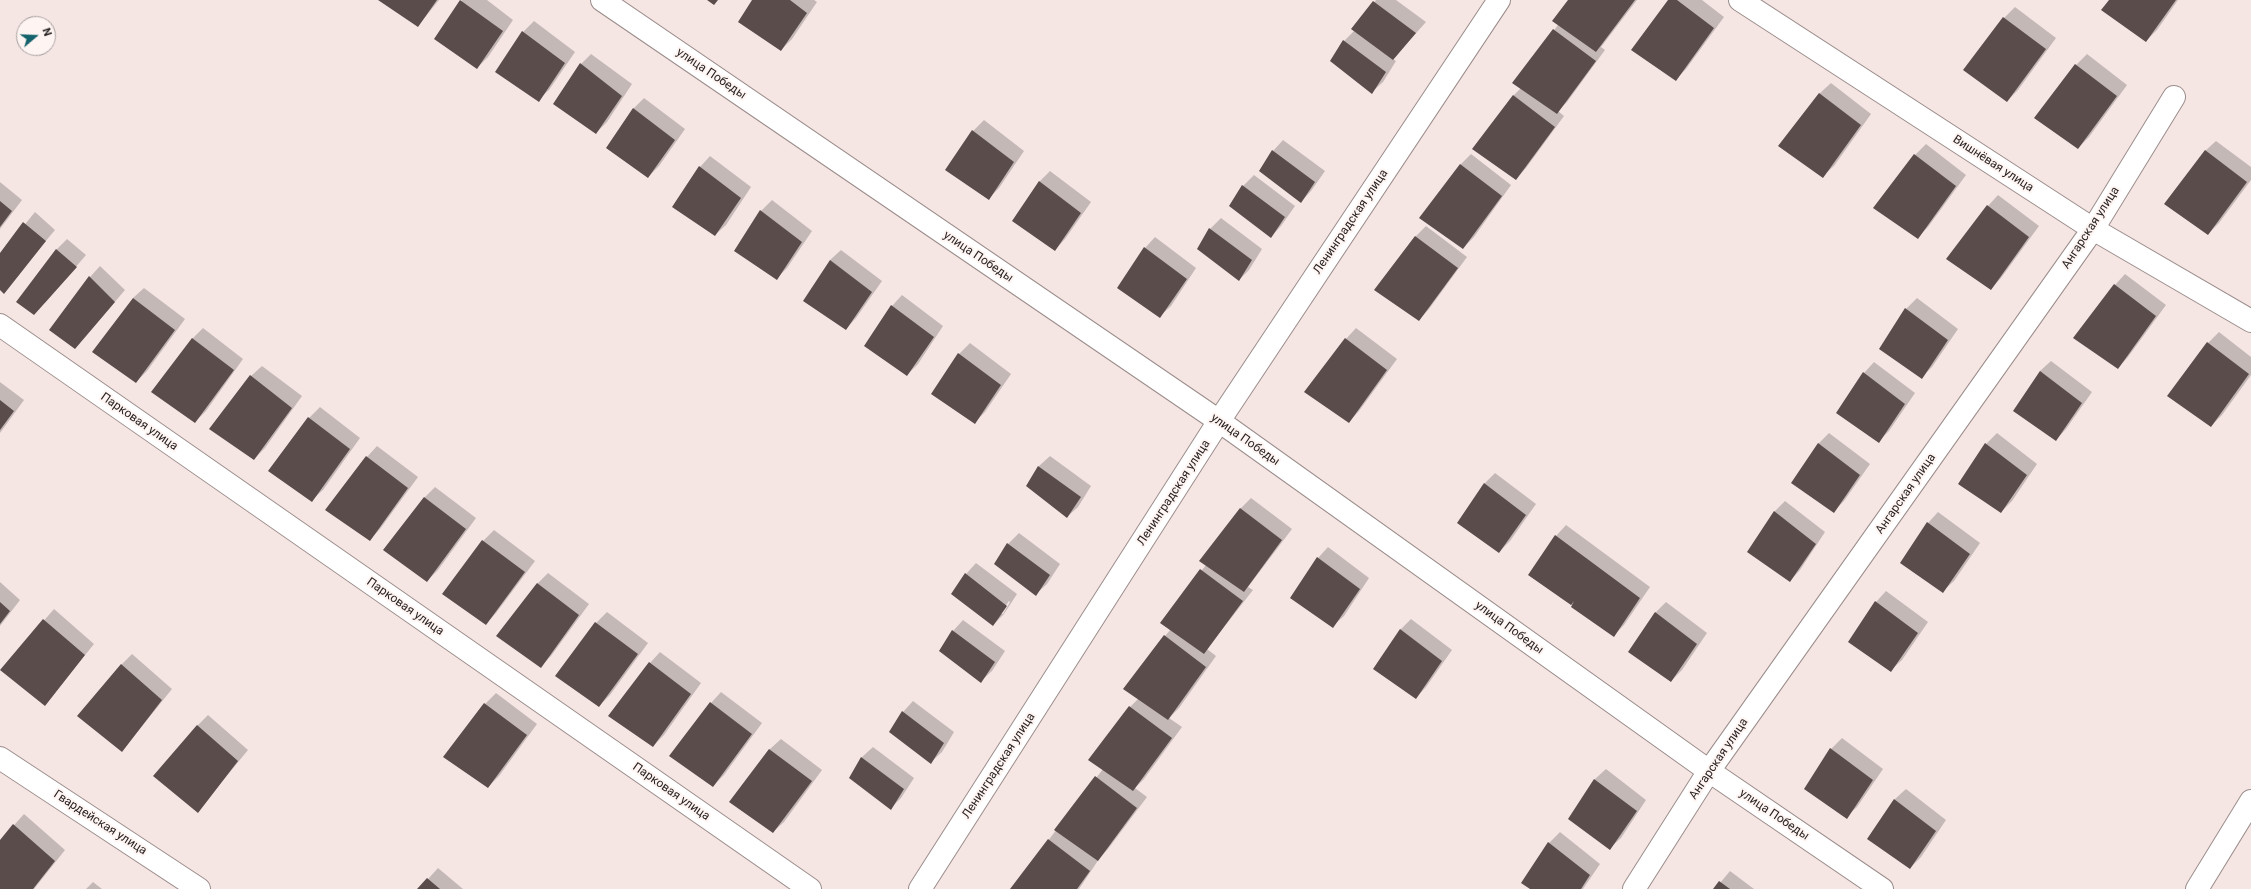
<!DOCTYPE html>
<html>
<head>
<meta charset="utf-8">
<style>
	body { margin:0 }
	#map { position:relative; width:2251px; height:889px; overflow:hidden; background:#f5e6e4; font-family:Roboto,sans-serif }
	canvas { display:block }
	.north { position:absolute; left:16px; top:16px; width:40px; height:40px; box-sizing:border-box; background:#fef5f3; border:1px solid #a8a19f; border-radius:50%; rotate:71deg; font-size:11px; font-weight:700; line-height:16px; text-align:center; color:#282222 }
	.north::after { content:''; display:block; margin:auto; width:14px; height:18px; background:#14626b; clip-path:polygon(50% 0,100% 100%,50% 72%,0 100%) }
</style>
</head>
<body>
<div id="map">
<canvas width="2251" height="889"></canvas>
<div class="north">N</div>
</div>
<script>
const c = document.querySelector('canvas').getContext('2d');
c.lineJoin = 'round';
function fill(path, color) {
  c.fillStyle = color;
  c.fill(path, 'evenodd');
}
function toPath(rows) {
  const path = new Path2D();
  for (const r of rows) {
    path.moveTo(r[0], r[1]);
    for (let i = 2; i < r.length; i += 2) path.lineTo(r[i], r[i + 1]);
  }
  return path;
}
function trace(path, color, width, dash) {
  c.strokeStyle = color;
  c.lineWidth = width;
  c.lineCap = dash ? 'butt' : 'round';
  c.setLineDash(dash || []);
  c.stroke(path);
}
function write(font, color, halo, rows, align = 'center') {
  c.font = font + ' Roboto,sans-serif';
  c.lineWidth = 4;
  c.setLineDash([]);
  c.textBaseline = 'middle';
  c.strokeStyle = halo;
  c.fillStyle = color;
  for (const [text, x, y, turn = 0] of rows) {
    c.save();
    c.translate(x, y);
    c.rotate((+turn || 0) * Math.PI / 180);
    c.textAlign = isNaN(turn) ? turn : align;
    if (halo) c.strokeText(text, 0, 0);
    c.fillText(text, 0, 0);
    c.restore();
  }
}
fill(toPath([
	[380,0,439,0,418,26],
	[462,0,487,0,513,20,488,57,477,68,436,39],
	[754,0,814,0,817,2,792,39,781,50],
	[1376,0,1396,0,1426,22,1393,59,1396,61,1383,82,1372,92,1344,41,1355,30],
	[1569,0,1637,0,1601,47,1605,50,1567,102,1558,111,1564,116,1526,168,1516,179,1513,96,1521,88,1514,83,1558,25],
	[1670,0,1702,0,1724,17,1686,69,1675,80],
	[2110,0,2178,0,2157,30,2146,41],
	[2015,7,2056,38,2018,90,2007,101,1964,70,2004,18],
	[534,21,575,52,549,90,538,100,523,32],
	[591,54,632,84,607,122,596,133,581,64],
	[2087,54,2127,85,2089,137,2078,148,2076,65],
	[1831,83,1871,114,1834,166,1823,176,1780,146,1820,93],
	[644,98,685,129,659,166,648,177,607,148,634,108],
	[984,120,1024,151,999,188,988,199,947,170,973,131],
	[1283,140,1325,171,1311,191,1301,202,1273,151],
	[2216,141,2251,167,2251,180,2219,223,2208,234,2205,151],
	[1926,144,1966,175,1928,227,1917,238,1915,155],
	[1471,154,1511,185,1474,237,1463,248,1460,165],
	[710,156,751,187,726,225,715,235,700,167],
	[1050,171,1091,202,1065,239,1055,250,1013,221,1040,181],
	[1254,175,1295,206,1281,226,1271,237,1243,186],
	[0,182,22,200,0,229],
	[1998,195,2039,226,2001,278,1991,289,1988,206],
	[772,200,812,231,787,268,776,279,735,250,761,211],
	[35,212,55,230,3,292,0,289,0,255],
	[1221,218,1262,249,1249,270,1239,280,1210,229],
	[1426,226,1467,257,1429,309,1419,320,1376,290,1416,236],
	[1155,237,1196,268,1171,306,1160,316,1145,248],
	[67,239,86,255,45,303,17,302,57,249],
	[841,250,882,281,856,318,846,329,830,260],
	[100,266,125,290,85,337,50,330,90,277],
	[2125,274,2166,305,2128,357,2118,368,2115,285],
	[144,288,185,319,147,371,136,382,133,298],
	[902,295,943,326,918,364,907,375,892,306],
	[1917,298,1958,329,1932,367,1922,377,1906,309],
	[203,328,243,359,206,411,195,422,192,339],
	[1356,328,1397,359,1359,411,1349,422,1346,339],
	[2219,332,2251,357,2251,375,2222,415,2211,426,2168,396,2208,343],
	[970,343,1011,374,985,412,974,423,959,354],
	[2051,361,2092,392,2066,429,2056,440,2014,411,2040,371],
	[1874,362,1915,393,1889,431,1879,441,1864,373],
	[262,366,302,396,265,448,254,459,251,376],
	[0,382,24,400,0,433],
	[320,407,360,438,323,490,312,500,269,470,309,418],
	[1829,433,1870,464,1844,501,1833,512,1793,483,1819,443],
	[1997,433,2037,464,2012,501,2001,512,1960,484,1986,444],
	[377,446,418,477,380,529,370,540,367,457],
	[1050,456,1091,486,1078,507,1067,517,1027,486,1039,466],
	[1495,473,1536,504,1510,541,1499,552,1458,523,1485,483],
	[435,487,476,518,438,570,427,581,384,550,425,497],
	[1251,498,1292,529,1248,587,1253,590,1207,649,1216,656,1179,708,1169,718,1182,727,1144,779,1135,788,1147,797,1108,849,1099,859,1079,889,1011,889,1103,769,1130,707,1139,698,1165,636,1171,629,1161,622,1206,565,1200,561,1241,508],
	[1785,501,1825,532,1800,570,1790,581,1774,512],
	[1938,512,1980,543,1954,581,1943,591,1928,523],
	[1566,525,1650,587,1624,625,1614,635,1529,575,1556,536],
	[494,530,535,561,496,613,486,624,483,541],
	[1019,533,1060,564,1047,584,1036,594,996,563,1008,544],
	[1328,547,1369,578,1344,616,1333,626,1318,558],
	[976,563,1017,594,1004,614,993,625,966,574],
	[1009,601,1010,602,1003,614,1000,614],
	[548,573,589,604,551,656,541,666,498,636,538,583],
	[0,582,20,600,0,626],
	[1886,591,1928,622,1902,660,1891,670,1876,602],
	[1666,602,1707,633,1682,670,1671,681,1630,652,1656,612],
	[54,609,94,644,45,705,1,670],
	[607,612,648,643,610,695,599,706,596,623],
	[1411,619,1452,650,1426,687,1416,698,1374,669,1401,629],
	[963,620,1005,651,992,671,981,681,953,631],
	[660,652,701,683,664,735,653,746,610,715,650,663],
	[132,654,172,689,122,751,121,665],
	[721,692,762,723,724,775,713,786,711,703],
	[496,693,537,724,499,776,488,787,445,757,485,704],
	[913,701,954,732,942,752,931,762,903,712],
	[208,715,248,750,198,811,197,726],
	[1842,738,1883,769,1857,807,1846,817,1831,749],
	[781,739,822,770,784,822,773,832,730,802,770,749],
	[873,747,914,778,901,798,891,808,850,777,862,757],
	[1606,769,1646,800,1621,838,1610,848,1569,819,1595,779],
	[1906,789,1946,820,1921,857,1910,868,1869,839,1895,799],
	[24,814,65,850,34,889,0,889,0,841],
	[1560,832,1600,864,1583,889,1532,889,1549,843],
	[438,868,463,889,419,889],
	[1730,871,1754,889,1715,889],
	[93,882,102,889,86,889]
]), '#0003');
fill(toPath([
	[378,0,437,0,418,27],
	[460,0,503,31,477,69,434,39],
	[707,0,718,0,714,5],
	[752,0,790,0,807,13,781,51,738,22],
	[1568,0,1635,0,1596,52,1552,21],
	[1668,0,1677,0,1714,28,1676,81,1631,50],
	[2109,0,2176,0,2146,42,2101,10],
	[1373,1,1416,33,1393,60,1351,29],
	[2003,17,2046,49,2007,102,1963,70],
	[1553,29,1596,61,1557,114,1512,83],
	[522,31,565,63,539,102,495,72],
	[1343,40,1386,72,1372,94,1330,61],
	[580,63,622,96,596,134,553,104],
	[2075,64,2117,96,2078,149,2034,118],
	[1819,93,1861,125,1823,178,1778,146],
	[1513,95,1555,127,1516,180,1472,149],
	[633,108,675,140,648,178,606,148],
	[972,130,1014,162,989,200,945,170],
	[1272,150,1315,182,1301,203,1259,171],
	[2205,150,2247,182,2208,235,2164,204],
	[1914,154,1956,186,1918,239,1873,208],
	[1460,164,1502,196,1463,249,1419,218],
	[699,166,741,198,715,236,672,207],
	[1039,181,1081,213,1055,251,1012,221],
	[1242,185,1285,217,1271,238,1229,206],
	[0,201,12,211,0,227],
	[1987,205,2029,237,1991,290,1946,259],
	[760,210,802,242,777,280,734,251],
	[23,222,46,241,4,294,0,290,0,253],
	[1209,228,1252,260,1239,281,1197,249],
	[1415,236,1458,268,1419,321,1374,290],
	[1144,247,1187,279,1160,318,1117,288],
	[56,249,77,267,34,315,16,302],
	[830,260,872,292,846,330,803,301],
	[89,276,115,302,75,349,49,330],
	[2114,284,2156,316,2118,369,2073,338],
	[133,298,175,330,136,383,92,352],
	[891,305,934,337,907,376,864,346],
	[1905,308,1948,340,1922,379,1879,349],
	[192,338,234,370,195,423,151,392],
	[1345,338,1387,370,1349,423,1304,392],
	[2207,342,2249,374,2211,427,2167,396],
	[958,353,1001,385,975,424,931,394],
	[2040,371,2082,403,2056,441,2013,411],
	[1863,372,1905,404,1879,443,1836,413],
	[250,375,292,408,254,460,209,429],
	[0,400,14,411,0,430],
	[308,417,350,449,312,502,268,471],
	[1818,443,1860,475,1834,513,1791,483],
	[1985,443,2027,475,2001,513,1958,484],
	[366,456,408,488,370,541,325,510],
	[1038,466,1081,497,1067,518,1026,486],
	[1484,483,1526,515,1499,553,1457,523],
	[424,497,466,529,427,582,383,550],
	[1240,508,1282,540,1244,592,1199,561],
	[1774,511,1816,544,1790,582,1747,552],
	[1927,522,1970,554,1943,593,1900,563],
	[1555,535,1640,598,1614,637,1571,607,1574,601,1571,605,1528,575],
	[482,540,525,572,486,625,442,594],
	[1007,543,1050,575,1036,596,994,564],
	[1317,557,1360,589,1333,628,1290,598],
	[1200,569,1243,601,1204,654,1160,623],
	[965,573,1007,606,993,626,951,594],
	[537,583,579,615,541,668,496,636],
	[1875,601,1918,633,1891,672,1848,642],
	[0,602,10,611,0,624],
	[1655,612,1697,644,1671,682,1628,652],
	[43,619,85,655,45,706,0,670],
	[595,622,638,654,599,707,555,676],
	[1400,629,1442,661,1416,699,1373,669],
	[952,630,995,662,981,683,939,651],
	[1164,635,1206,667,1168,720,1123,689],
	[649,662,691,694,653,747,608,716],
	[121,664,162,700,122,752,77,716],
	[710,702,752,734,713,787,669,756],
	[484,703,527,735,488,788,443,757],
	[1129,706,1172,738,1133,791,1088,760],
	[902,711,944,743,931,764,889,732],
	[197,725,238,761,198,813,153,776],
	[1830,748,1873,780,1847,819,1804,789],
	[769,749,812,781,773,833,729,802],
	[861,757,904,789,891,810,849,778],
	[1095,776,1137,808,1098,861,1054,830],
	[1594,779,1637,811,1610,850,1568,819],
	[1894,799,1936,831,1910,869,1867,839],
	[13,824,55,861,33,889,0,889,0,840],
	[1048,839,1090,871,1077,889,1010,889],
	[1548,842,1590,875,1581,889,1530,889,1521,883],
	[427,878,440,889,417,889],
	[1719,881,1730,889,1713,889]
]), '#594c4b');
const street = toPath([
	[602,0,1219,421,1709,771,1882,889],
	[1740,0,2093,229,2251,321],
	[0,325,810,889],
	[0,758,199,889],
	[920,889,1219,421,1499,0],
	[1634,889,1709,771,2093,229,2174,97],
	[2197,889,2251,801]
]);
trace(street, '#9b8d8b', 24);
trace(street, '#fff', 22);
write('12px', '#282222', '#fef5f3', [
	["улица Победы",711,74,34],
	["Вишнёвая улица",1993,164,33],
	["Ленинградская улица",1351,222,-56],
	["Ангарская улица",2091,228,-57],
	["улица Победы",978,257,34],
	["Парковая улица",139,422,35],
	["улица Победы",1245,440,35],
	["Ленинградская улица",1174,493,-57],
	["Ангарская улица",1906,494,-55],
	["Парковая улица",405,607,35],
	["улица Победы",1509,628,36],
	["Ангарская улица",1719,759,-56],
	["Ленинградская улица",999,766,-57],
	["Парковая улица",671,792,35],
	["улица Победы",1774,815,34],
	["Гвардейская улица",100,823,33]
]);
</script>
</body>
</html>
